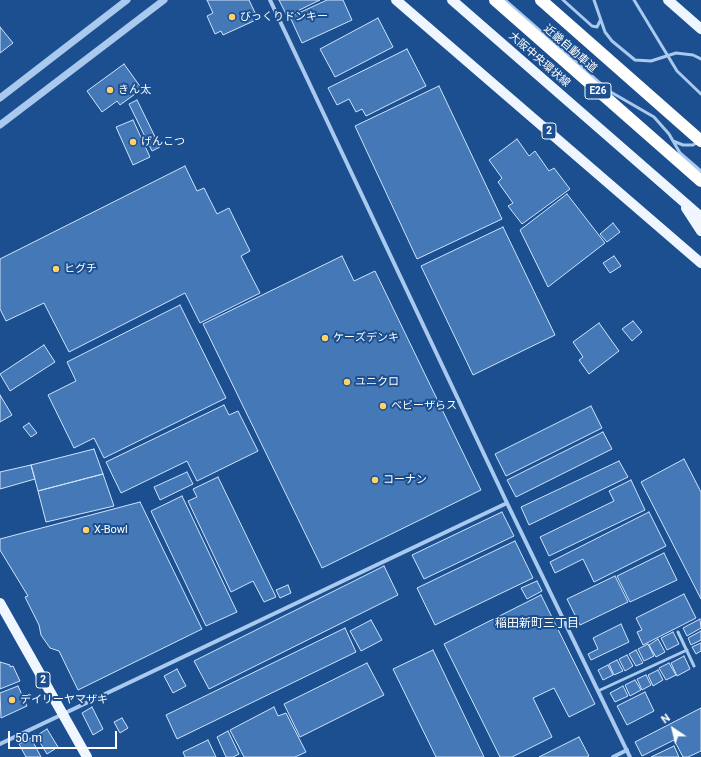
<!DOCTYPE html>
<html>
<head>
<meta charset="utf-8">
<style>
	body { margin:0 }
	#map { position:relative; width:701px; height:757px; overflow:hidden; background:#1b4f8f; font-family:Roboto,sans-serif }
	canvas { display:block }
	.north { position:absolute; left:653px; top:709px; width:40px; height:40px; -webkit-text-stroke:3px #1b4f8f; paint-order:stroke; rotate:325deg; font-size:11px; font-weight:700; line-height:16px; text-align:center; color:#fff }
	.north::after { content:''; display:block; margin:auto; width:14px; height:18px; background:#fff; clip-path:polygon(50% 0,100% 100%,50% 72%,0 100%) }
	.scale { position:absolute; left:8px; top:731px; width:109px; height:18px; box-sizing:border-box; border:2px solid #fff; border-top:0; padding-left:5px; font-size:12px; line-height:14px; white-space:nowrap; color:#fff; -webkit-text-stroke:3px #1b4f8f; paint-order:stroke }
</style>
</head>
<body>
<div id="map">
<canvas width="701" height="757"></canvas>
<div class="north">N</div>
<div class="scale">50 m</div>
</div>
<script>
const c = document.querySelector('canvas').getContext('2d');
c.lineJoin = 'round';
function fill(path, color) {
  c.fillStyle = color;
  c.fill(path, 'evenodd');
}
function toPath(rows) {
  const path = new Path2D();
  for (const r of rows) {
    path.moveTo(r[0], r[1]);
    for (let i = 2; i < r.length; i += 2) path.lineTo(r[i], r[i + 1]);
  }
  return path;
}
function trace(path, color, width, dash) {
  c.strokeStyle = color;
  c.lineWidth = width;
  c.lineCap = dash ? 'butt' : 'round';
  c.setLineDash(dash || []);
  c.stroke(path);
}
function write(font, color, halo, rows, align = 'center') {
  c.font = font + ' Roboto,"Noto Sans JP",sans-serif';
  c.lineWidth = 4;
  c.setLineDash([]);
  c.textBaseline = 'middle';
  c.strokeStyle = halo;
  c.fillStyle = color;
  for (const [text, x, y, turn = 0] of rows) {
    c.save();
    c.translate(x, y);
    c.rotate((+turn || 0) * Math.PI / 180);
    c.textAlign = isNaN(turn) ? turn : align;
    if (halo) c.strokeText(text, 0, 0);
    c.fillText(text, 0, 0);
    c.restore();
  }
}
const building = toPath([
	[207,0,249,0,258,19,223,35,221,31,215,34,207,16,213,13,207,0],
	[279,0,320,0,287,16,279,0],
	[327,0,343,0,352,20,302,43,290,17,327,0],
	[378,18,393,47,335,77,320,49,378,18],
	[0,27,13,43,0,53,0,27],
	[407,49,426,86,366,116,362,109,356,112,349,99,337,105,328,88,407,49],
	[124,64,142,89,120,105,117,101,102,112,87,91,124,64],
	[439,86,502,219,417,259,355,126,439,86],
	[137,100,160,147,152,151,129,104,137,100],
	[133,120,150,157,133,165,116,127,133,120],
	[517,139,529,156,535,151,549,171,554,168,570,189,522,224,508,206,513,203,498,182,502,178,489,160,517,139],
	[185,166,197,191,204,188,217,214,229,208,250,251,241,256,260,293,200,323,185,293,69,352,44,303,6,321,0,309,0,259,185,166],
	[567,194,605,243,548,287,520,230,567,194],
	[613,223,620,232,607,242,600,234,613,223],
	[503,227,555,335,473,375,421,266,503,227],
	[342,256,354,281,375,271,481,490,322,568,203,324,342,256],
	[614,256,621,266,610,273,603,263,614,256],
	[180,305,226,398,104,458,94,438,74,448,48,395,76,381,67,362,180,305],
	[633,321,642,332,632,341,622,329,633,321],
	[599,323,619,351,589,374,579,360,583,357,573,342,599,323],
	[44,345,55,362,10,391,0,374,44,345],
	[0,395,12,415,0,422,0,395],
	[224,405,229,415,238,411,258,451,197,481,187,461,121,493,106,462,224,405],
	[591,406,602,428,506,476,495,454,591,406],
	[29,423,37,433,31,437,23,427,29,423],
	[603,432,612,449,516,497,507,480,603,432],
	[94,449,103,474,38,491,31,465,94,449],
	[684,459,701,492,701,599,641,482,684,459],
	[619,461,628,477,529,525,521,507,619,461],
	[31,465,35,479,0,489,0,472,31,465],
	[187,472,193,484,160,500,154,487,187,472],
	[103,474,114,506,46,522,38,491,103,474],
	[218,477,276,597,264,602,253,581,231,592,188,501,197,497,193,489,218,477],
	[631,480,645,510,549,556,540,537,614,501,609,491,631,480],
	[182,496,237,612,206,626,151,511,182,496],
	[140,502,202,629,78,690,59,651,50,648,41,635,39,625,25,597,28,596,0,550,0,539,140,502],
	[502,512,514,536,424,579,412,555,502,512],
	[649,512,666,546,594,582,583,559,555,573,550,562,649,512],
	[515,541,533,578,435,625,417,588,515,541],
	[664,553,677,580,630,602,617,576,664,553],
	[384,566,398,595,209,689,194,661,384,566],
	[615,576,628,602,580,625,567,599,615,576],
	[537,581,542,591,527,599,521,588,537,581],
	[288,585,291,593,280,598,276,590,288,585],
	[684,594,696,618,643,645,637,632,642,630,636,618,684,594],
	[541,595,595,704,569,717,554,688,533,698,552,737,512,757,500,757,444,644,541,595],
	[700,619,701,628,687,636,683,628,700,619],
	[371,620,382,640,361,651,350,631,371,620],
	[621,624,629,642,591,660,588,654,598,649,593,638,621,624],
	[345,628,356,652,177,739,166,715,345,628],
	[701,631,701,640,691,645,688,638,701,631],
	[673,632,679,644,667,650,661,638,673,632],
	[658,639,665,652,656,657,649,645,658,639],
	[701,643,701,651,696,654,692,647,701,643],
	[648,644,654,656,644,661,638,649,648,644],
	[433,650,484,757,436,757,393,669,433,650],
	[636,650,643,663,636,666,629,654,636,650],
	[627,655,633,666,625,671,619,659,627,655],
	[684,656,690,669,677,676,671,663,684,656],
	[617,660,623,671,614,675,609,664,617,660],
	[0,662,10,665,10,667,13,666,20,681,0,689,0,662],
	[367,663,384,695,300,737,284,704,367,663],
	[669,663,676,675,666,680,659,668,669,663],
	[608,665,613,675,603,680,598,670,608,665],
	[177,669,186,686,173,693,164,676,177,669],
	[658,670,663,680,653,686,648,675,658,670],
	[646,675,651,685,642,690,637,679,646,675],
	[635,680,641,690,630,696,625,685,635,680],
	[18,686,27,706,1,718,0,693,18,686],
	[623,686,628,696,615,702,610,693,623,686],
	[645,692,654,711,627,725,617,706,645,692],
	[92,707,103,729,93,735,82,713,92,707],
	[274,707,278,716,286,713,306,752,295,757,244,757,230,730,274,707],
	[701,708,701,751,688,757,683,757,674,740,642,756,635,742,701,708],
	[122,718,128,728,120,733,114,722,122,718],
	[47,729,58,747,47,754,36,736,47,729],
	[228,731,239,754,233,757,226,757,217,737,228,731],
	[579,737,589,756,587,757,539,757,579,737],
	[31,738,41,757,26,757,19,744,31,738],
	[208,740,216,757,185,757,183,752,208,740],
	[674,746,679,757,651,757,674,746]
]);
fill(building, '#4478b7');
trace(building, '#cfe3fa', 1);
trace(toPath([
	[505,0,609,91,654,117,669,134,680,153,701,171],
	[563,0,592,26,597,27,600,21],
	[594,0,605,32,612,41,635,60,651,61,676,53,693,55,701,59],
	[634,0,677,71,701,94],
	[673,141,683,145,693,145,698,142],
	[678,632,694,666],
	[598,691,687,650]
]), '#a9c9ee', 3);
trace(toPath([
	[270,0,507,503,630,757],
	[0,744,507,503],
	[613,757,627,750]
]), '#a9c9ee', 4);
trace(toPath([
	[0,98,127,0],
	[0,125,164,0]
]), '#a9c9ee', 7);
trace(toPath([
	[396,0,701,263],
	[452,0,701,217],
	[668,0,701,29],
	[686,208,701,231],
	[0,603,87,757]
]), '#f0f6ff', 10);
trace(toPath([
	[495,0,701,181]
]), '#fff', 12);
trace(toPath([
	[541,0,701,141]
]), '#fff', 12);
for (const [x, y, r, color] of [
	[232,17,4,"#ffd166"],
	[110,90,4,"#ffd166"],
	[133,142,4,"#ffd166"],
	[56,269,4,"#ffd166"],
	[325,338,4,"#ffd166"],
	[347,382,4,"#ffd166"],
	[383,406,4,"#ffd166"],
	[375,480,4,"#ffd166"],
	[86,530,4,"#ffd166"],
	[12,700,4,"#ffd166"]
]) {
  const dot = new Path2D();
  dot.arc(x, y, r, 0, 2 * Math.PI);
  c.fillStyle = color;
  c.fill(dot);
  trace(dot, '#1b4f8f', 1.5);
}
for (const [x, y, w] of [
	[598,91,26],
	[549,131,14],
	[43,680,14]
]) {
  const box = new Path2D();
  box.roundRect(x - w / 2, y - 8, w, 16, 3);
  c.fillStyle = '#1b4f8f';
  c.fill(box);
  trace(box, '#fff', 1);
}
write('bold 10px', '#fff', null, [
	["E26",598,91],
	["2",549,131],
	["2",43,680]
]);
write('11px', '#fff', '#1b4f8f', [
	["びっくりドンキー",240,17],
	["きん太",118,90],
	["げんこつ",141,142],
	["ヒグチ",64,269],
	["ケーズデンキ",333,338],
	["ユニクロ",355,382],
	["ベビーザらス",391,406],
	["コーナン",383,480],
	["X-Bowl",94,530],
	["デイリーヤマザキ",20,700]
], 'left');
write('11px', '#fff', '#1b4f8f', [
	["近畿自動車道",570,49,41],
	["大阪中央環状線",539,60,41]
]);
write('12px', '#fff', '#1b4f8f', [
	["稲田新町三丁目",537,624]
]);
</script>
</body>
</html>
